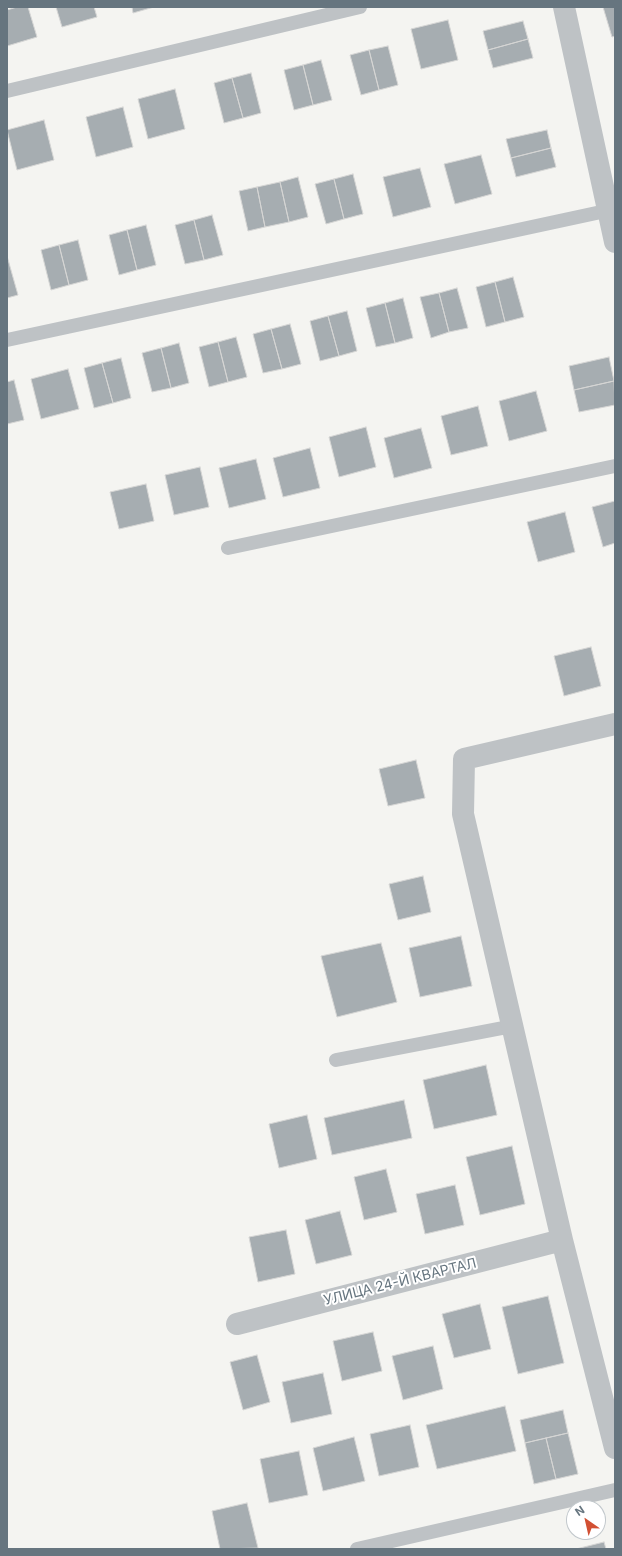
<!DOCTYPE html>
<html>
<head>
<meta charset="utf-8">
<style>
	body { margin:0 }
	#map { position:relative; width:622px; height:1556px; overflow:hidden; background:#f4f4f1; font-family:Inter,sans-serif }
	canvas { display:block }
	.frame { position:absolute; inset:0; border:8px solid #66757f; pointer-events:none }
	.north { position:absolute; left:566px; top:1500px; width:40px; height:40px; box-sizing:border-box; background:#fff; border:1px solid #c2c8cc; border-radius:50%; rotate:326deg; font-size:11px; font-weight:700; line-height:16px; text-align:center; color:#66757f }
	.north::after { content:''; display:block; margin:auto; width:14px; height:18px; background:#d25033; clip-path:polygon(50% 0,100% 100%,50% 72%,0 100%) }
</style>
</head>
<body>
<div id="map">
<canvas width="622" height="1556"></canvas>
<div class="frame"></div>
<div class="north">N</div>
</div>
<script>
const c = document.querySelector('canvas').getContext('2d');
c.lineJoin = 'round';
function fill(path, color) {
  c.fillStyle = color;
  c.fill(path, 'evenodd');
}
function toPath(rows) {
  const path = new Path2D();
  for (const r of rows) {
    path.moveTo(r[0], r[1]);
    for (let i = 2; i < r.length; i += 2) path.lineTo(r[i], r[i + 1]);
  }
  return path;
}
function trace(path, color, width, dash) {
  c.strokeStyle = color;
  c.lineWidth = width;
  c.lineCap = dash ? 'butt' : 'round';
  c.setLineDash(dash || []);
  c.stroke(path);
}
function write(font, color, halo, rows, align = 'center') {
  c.font = font + ' Inter,sans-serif';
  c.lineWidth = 4;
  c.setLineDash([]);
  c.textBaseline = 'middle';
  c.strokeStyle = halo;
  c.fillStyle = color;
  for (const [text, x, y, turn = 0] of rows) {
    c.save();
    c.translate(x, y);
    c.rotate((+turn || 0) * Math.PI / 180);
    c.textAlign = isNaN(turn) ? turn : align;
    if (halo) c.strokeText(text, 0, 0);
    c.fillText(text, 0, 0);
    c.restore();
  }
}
const building = toPath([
	[17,7,28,7,37,37,7,46,7,10,17,7],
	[56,7,94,7,97,17,62,27,56,7],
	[132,7,154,7,133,13,132,7],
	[603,7,615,7,615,36,612,37,603,7],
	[448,20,458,60,421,69,411,29,448,20],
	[523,21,528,39,488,50,483,31,523,21],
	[528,39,533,58,493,68,488,50,528,39],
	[388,46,398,85,379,90,369,50,388,46],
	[369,50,379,90,361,95,350,55,369,50],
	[321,60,332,100,313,105,303,65,321,60],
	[303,65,313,105,294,110,284,70,303,65],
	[251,73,261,113,243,118,232,78,251,73],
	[232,78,243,118,224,123,214,83,232,78],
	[175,89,185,129,148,139,138,99,175,89],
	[123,107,133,147,96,157,86,117,123,107],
	[44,120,54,160,17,170,7,130,44,120],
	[547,130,551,148,511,158,506,139,547,130],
	[551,148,556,167,516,177,511,158,551,148],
	[481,155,492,194,455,204,444,164,481,155],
	[420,168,431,207,393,217,383,177,420,168],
	[353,174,363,214,344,219,334,179,353,174],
	[298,177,308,217,289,222,280,182,298,177],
	[334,179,344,219,326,224,315,184,334,179],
	[280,182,289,222,265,227,257,187,280,182],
	[257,187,265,227,248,231,239,191,257,187],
	[212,215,223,255,204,260,194,220,212,215],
	[194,220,204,260,185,264,175,225,194,220],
	[146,225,156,265,137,270,127,230,146,225],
	[127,230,137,270,119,275,109,235,127,230],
	[78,240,88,280,69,285,59,245,78,240],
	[59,245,69,285,51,290,41,250,59,245],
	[7,256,18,295,7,298,7,256],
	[513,277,524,317,505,322,495,282,513,277],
	[495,282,505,322,486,327,476,287,495,282],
	[457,288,468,328,449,332,439,293,457,288],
	[439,293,449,332,431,338,420,297,439,293],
	[403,298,413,338,395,343,385,303,403,298],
	[385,303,395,343,376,347,366,308,385,303],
	[347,311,357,351,339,356,328,316,347,311],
	[328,316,339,356,320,361,310,321,328,316],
	[290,324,301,364,282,369,271,329,290,324],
	[271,329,282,369,263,373,253,334,271,329],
	[236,337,247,377,228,382,218,342,236,337],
	[218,342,228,382,209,387,199,347,218,342],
	[179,343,189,383,171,388,161,348,179,343],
	[161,348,171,388,152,392,142,353,161,348],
	[609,357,614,381,574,390,569,366,609,357],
	[121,358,131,398,113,403,102,363,121,358],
	[102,363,113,403,94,408,84,368,102,363],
	[68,369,79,409,41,419,31,379,68,369],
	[14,380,24,420,7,424,7,382,14,380],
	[614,381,615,405,579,412,574,390,614,381],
	[536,391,547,431,509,441,499,401,536,391],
	[478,406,488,446,451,455,441,416,478,406],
	[366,427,376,467,339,477,329,437,366,427],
	[421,428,432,468,394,478,384,438,421,428],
	[310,448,320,488,283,497,273,458,310,448],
	[256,459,266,499,229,508,219,468,256,459],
	[200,467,209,507,174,515,165,475,200,467],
	[146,484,154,521,119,529,110,492,146,484],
	[615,501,615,543,603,547,592,507,615,501],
	[565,512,575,552,538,562,527,522,565,512],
	[591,647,601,686,564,696,554,656,591,647],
	[416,760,425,798,388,806,379,769,416,760],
	[423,876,431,912,398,920,389,884,423,876],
	[461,936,472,986,420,997,409,948,461,936],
	[381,943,397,1002,337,1017,321,956,381,943],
	[486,1065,497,1115,434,1129,423,1080,486,1065],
	[404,1100,412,1138,332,1155,324,1118,404,1100],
	[307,1115,317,1159,279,1168,269,1124,307,1115],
	[512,1146,525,1204,480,1215,466,1157,512,1146],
	[386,1169,397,1212,364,1220,354,1177,386,1169],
	[455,1185,464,1225,425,1234,416,1194,455,1185],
	[340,1211,352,1255,316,1264,305,1220,340,1211],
	[286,1230,295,1274,258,1282,249,1237,286,1230],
	[548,1296,564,1363,518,1374,502,1307,548,1296],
	[480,1304,491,1349,454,1358,442,1314,480,1304],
	[373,1332,382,1371,342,1381,333,1341,373,1332],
	[433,1346,443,1389,403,1400,392,1356,433,1346],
	[257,1355,270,1402,243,1410,230,1362,257,1355],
	[323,1373,332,1414,291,1423,282,1382,323,1373],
	[505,1406,516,1451,437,1469,426,1425,505,1406],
	[563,1410,568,1433,525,1443,520,1420,563,1410],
	[410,1425,419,1467,379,1476,370,1434,410,1425],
	[568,1433,578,1474,556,1479,546,1438,568,1433],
	[354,1437,365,1481,323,1491,313,1448,354,1437],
	[546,1438,556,1479,534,1484,525,1443,546,1438],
	[299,1451,308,1495,269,1503,260,1459,299,1451],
	[247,1503,258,1548,220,1549,212,1511,247,1503],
	[604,1542,606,1549,576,1549,604,1542]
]);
fill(building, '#a6adb1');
trace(building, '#d5d5d4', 1);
trace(toPath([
	[7,91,360,7],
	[7,340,615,209],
	[228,548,615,466],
	[336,1060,513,1026],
	[357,1549,615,1490]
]), '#bec2c5', 14);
trace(toPath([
	[564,7,615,242],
	[615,724,464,759,463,814,562,1240,615,1448],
	[237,1324,562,1240]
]), '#bec2c5', 22);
write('14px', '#66757f', '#fff', [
	["УЛИЦА 24-Й КВАРТАЛ",400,1282,-14]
]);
</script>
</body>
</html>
